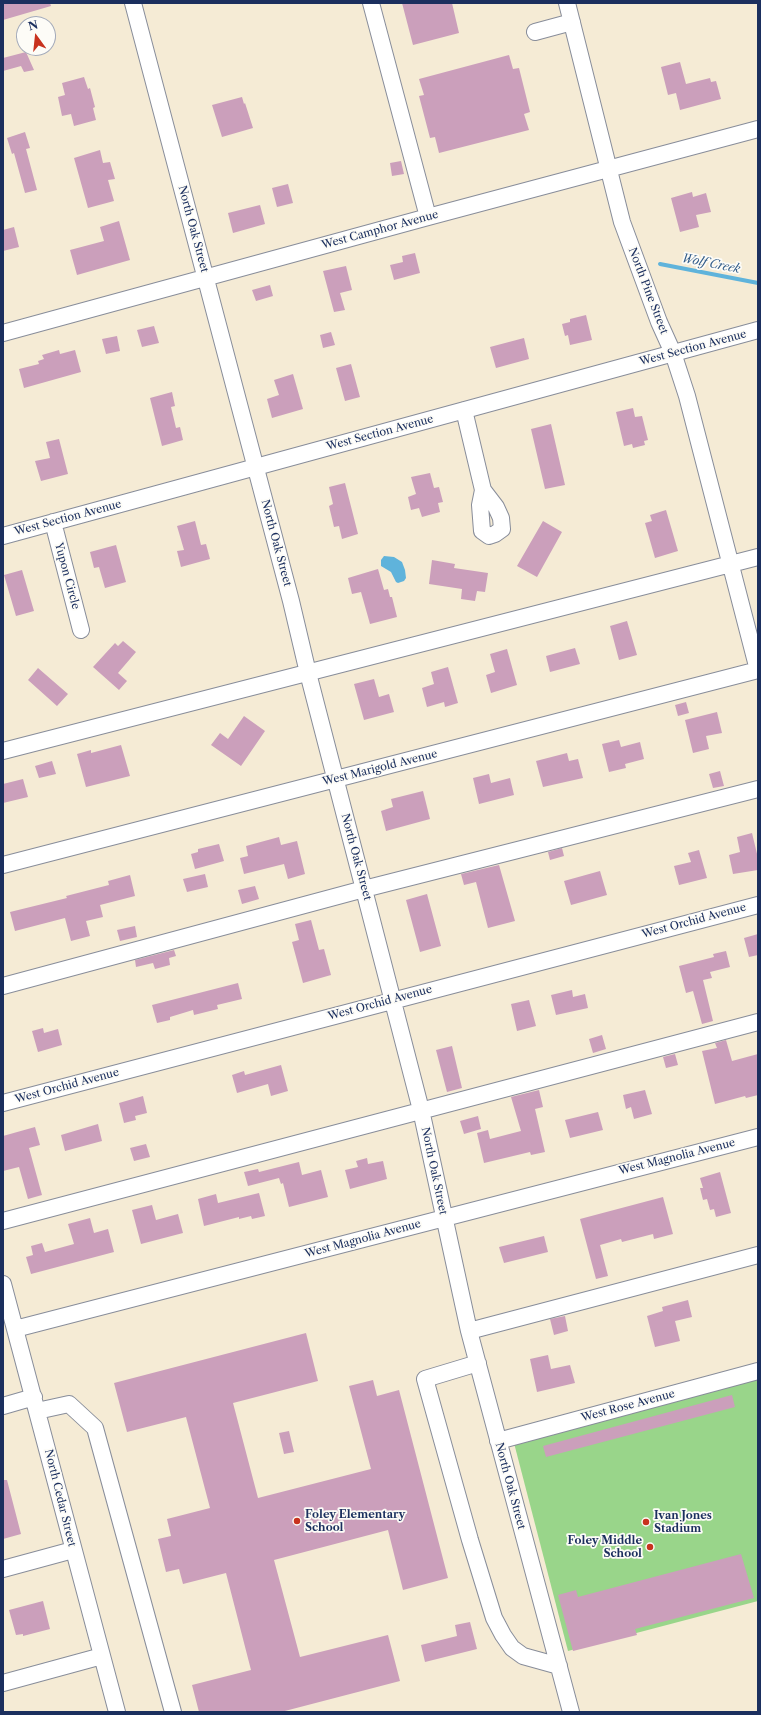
<!DOCTYPE html>
<html>
<head>
<meta charset="utf-8">
<style>
	body { margin:0 }
	#map { position:relative; width:761px; height:1715px; overflow:hidden; background:#f5ebd5; font-family:"Libre Caslon Text",serif }
	canvas { display:block }
	.frame { position:absolute; inset:0; border:4px solid #1b2f5e; pointer-events:none }
	.north { position:absolute; left:16px; top:16px; width:40px; height:40px; box-sizing:border-box; background:#fdfcf7; border:1px solid #a3aaba; border-radius:50%; rotate:345deg; font-size:11px; font-weight:700; line-height:16px; text-align:center; color:#1b2f5e }
	.north::after { content:''; display:block; margin:auto; width:14px; height:18px; background:#c8321e; clip-path:polygon(50% 0,100% 100%,50% 72%,0 100%) }
</style>
</head>
<body>
<div id="map">
<canvas width="761" height="1715"></canvas>
<div class="frame"></div>
<div class="north">N</div>
</div>
<script>
const c = document.querySelector('canvas').getContext('2d');
c.lineJoin = 'round';
function fill(path, color) {
  c.fillStyle = color;
  c.fill(path, 'evenodd');
}
function toPath(rows) {
  const path = new Path2D();
  for (const r of rows) {
    path.moveTo(r[0], r[1]);
    for (let i = 2; i < r.length; i += 2) path.lineTo(r[i], r[i + 1]);
  }
  return path;
}
function trace(path, color, width, dash) {
  c.strokeStyle = color;
  c.lineWidth = width;
  c.lineCap = dash ? 'butt' : 'round';
  c.setLineDash(dash || []);
  c.stroke(path);
}
function write(font, color, halo, rows, align = 'center') {
  c.font = font + ' "Libre Caslon Text",serif';
  c.lineWidth = 3.5;
  c.setLineDash([]);
  c.textBaseline = 'middle';
  c.strokeStyle = halo;
  c.fillStyle = color;
  for (const [text, x, y, turn = 0] of rows) {
    c.save();
    c.translate(x, y);
    c.rotate((+turn || 0) * Math.PI / 180);
    c.textAlign = isNaN(turn) ? turn : align;
    if (halo) c.strokeText(text, 0, 0);
    c.fillText(text, 0, 0);
    c.restore();
  }
}
fill(toPath([
	[758,1378,758,1601,568,1651,514,1443]
]), '#99d58a');
fill(toPath([
	[384,556,394,557,402,562,405,570,406,578,404,581,398,583,396,582,391,572,381,566,381,560]
]), '#5fb3db');
trace(toPath([
	[660,264,758,283]
]), '#5fb3db', 4);
fill(toPath([
	[3,3,50,3,51,6,3,20],
	[402,3,452,3,459,33,413,45],
	[26,52,34,70,24,72,21,66,3,71,3,58],
	[509,55,513,69,519,68,530,112,524,114,529,130,439,153,435,137,430,138,419,96,424,95,419,79],
	[680,62,686,84,710,78,711,82,716,81,721,99,680,110,676,93,668,95,661,67],
	[84,77,88,89,90,88,95,107,93,108,96,120,74,126,71,114,62,116,58,97,65,95,62,83],
	[242,97,244,104,245,103,253,128,222,137,212,105],
	[25,132,30,148,26,149,37,190,25,193,14,153,12,154,7,138],
	[100,150,103,163,110,162,115,179,108,180,114,201,88,208,74,158],
	[401,161,404,174,392,176,390,163],
	[288,184,293,203,277,207,272,188],
	[692,192,693,197,706,193,711,212,696,215,699,227,680,232,671,198],
	[260,205,265,224,233,233,228,213],
	[119,221,130,260,77,275,70,250,104,241,100,227],
	[14,227,19,247,3,251,3,230],
	[415,253,420,273,394,280,390,265,403,262,402,256],
	[346,266,352,290,340,293,345,310,334,312,323,271],
	[270,285,273,296,256,301,252,290],
	[586,315,592,340,570,345,568,335,565,336,562,324,570,322,570,319],
	[154,326,159,343,142,347,137,330],
	[331,332,335,345,323,348,320,335],
	[117,336,120,351,106,354,102,339],
	[524,338,529,359,496,368,490,347],
	[59,350,60,354,75,350,81,372,24,388,19,369,39,364,38,361,44,359,42,355],
	[351,364,360,397,345,401,336,368],
	[293,374,303,409,272,418,267,399,279,395,274,380],
	[172,392,175,406,171,407,176,428,180,427,183,440,162,446,150,398],
	[633,408,635,417,642,416,648,440,644,441,645,445,633,448,632,444,624,446,616,412],
	[551,424,565,485,545,489,531,429],
	[59,439,68,474,41,481,35,461,50,458,46,442],
	[430,473,434,488,439,487,443,502,438,503,440,512,422,517,419,508,411,510,408,497,416,494,411,477],
	[345,483,358,534,342,539,339,526,334,527,329,506,333,504,329,487],
	[666,510,678,551,655,558,645,523,652,521,650,515],
	[195,521,201,545,206,544,210,559,181,567,177,551,184,550,177,526],
	[543,521,562,532,537,577,517,566],
	[116,545,126,582,105,588,99,567,94,568,90,552],
	[432,560,455,564,454,568,488,573,485,592,477,591,475,601,461,599,462,589,429,584],
	[378,569,384,590,388,589,390,597,392,597,397,617,370,624,361,592,352,594,348,578],
	[22,570,34,611,16,616,4,575],
	[627,621,637,655,619,660,610,626],
	[123,641,136,652,118,673,127,681,119,690,93,667,115,643,118,646],
	[575,648,580,664,550,672,546,656],
	[507,649,517,685,491,693,486,675,495,672,490,654],
	[448,667,458,703,445,707,444,702,427,707,422,688,434,684,431,672],
	[38,668,68,694,57,706,28,680],
	[374,679,379,697,389,694,394,712,364,720,354,684],
	[686,702,689,713,678,716,675,705],
	[717,712,722,733,706,736,709,749,693,753,685,720],
	[244,716,265,731,241,766,211,745,220,733,228,739],
	[619,740,621,747,640,742,644,759,625,764,626,768,609,772,602,744],
	[121,745,130,776,86,787,77,754,91,750,91,753],
	[567,753,569,761,578,759,583,778,543,787,536,761],
	[52,761,56,774,39,778,35,766],
	[720,771,724,786,713,788,709,774],
	[489,774,491,783,510,778,514,795,479,804,473,778],
	[23,779,28,797,3,803,3,784],
	[423,791,430,819,386,831,381,811,393,807,391,799],
	[752,833,758,858,758,870,733,874,729,855,740,852,737,837],
	[279,837,281,845,297,841,305,874,288,879,284,864,244,874,240,858,248,856,246,846],
	[219,844,224,861,195,869,191,854,198,852,198,849],
	[562,848,564,856,550,860,548,852],
	[699,850,707,878,679,885,674,866,691,862,688,853],
	[499,865,515,921,488,928,476,882,464,885,461,874],
	[600,871,607,895,571,905,564,881],
	[205,874,208,887,187,892,183,879],
	[130,875,135,896,100,905,103,917,86,921,90,936,71,941,65,918,15,931,10,912,67,898,66,896,109,885,108,881],
	[255,886,259,899,242,904,238,890],
	[427,894,441,946,420,952,406,900],
	[311,920,319,950,324,949,331,975,303,983,292,942,299,940,295,924],
	[135,926,137,937,120,941,117,930],
	[758,934,758,955,749,957,744,938],
	[174,950,176,956,169,958,170,965,155,969,153,963,136,967,135,960],
	[726,951,730,967,710,972,712,978,703,980,713,1021,702,1024,693,991,686,993,679,966,714,957,713,954],
	[238,983,242,999,217,1005,218,1009,194,1015,193,1010,170,1017,170,1020,157,1023,152,1005],
	[572,990,573,997,585,994,588,1008,556,1015,551,995],
	[529,1000,536,1026,517,1031,511,1004],
	[43,1028,44,1033,58,1029,62,1045,38,1052,32,1031],
	[602,1035,606,1049,593,1053,589,1039],
	[726,1040,732,1061,758,1054,758,1095,746,1098,745,1096,715,1104,702,1051,717,1048,715,1043],
	[452,1046,462,1088,447,1092,436,1050],
	[675,1054,678,1065,666,1068,663,1057],
	[281,1065,288,1091,271,1096,268,1084,237,1093,232,1075,244,1071,245,1075],
	[539,1090,543,1107,535,1109,545,1152,531,1155,530,1152,484,1163,477,1133,488,1130,490,1139,521,1131,511,1097],
	[645,1090,652,1114,634,1119,631,1107,626,1109,623,1095],
	[143,1096,147,1113,135,1116,136,1120,124,1123,119,1103],
	[598,1112,603,1130,570,1138,565,1120],
	[478,1116,481,1129,464,1134,460,1121],
	[98,1124,102,1141,65,1151,61,1135],
	[35,1127,40,1145,29,1148,42,1195,28,1199,19,1167,3,1171,3,1136],
	[146,1144,150,1157,134,1161,130,1148],
	[367,1158,368,1164,383,1161,387,1179,350,1189,345,1170,358,1167,356,1161],
	[299,1162,302,1175,321,1170,328,1197,289,1207,283,1183,281,1184,279,1178,248,1186,244,1172,258,1169,259,1172],
	[720,1172,731,1213,716,1217,714,1209,710,1210,707,1199,703,1200,700,1188,703,1188,700,1178],
	[259,1193,265,1216,252,1219,251,1216,239,1219,239,1217,204,1226,198,1199,216,1194,218,1203],
	[663,1197,673,1234,654,1239,653,1234,622,1242,621,1239,600,1245,608,1276,596,1279,580,1219],
	[152,1205,156,1220,178,1214,183,1233,141,1244,132,1210],
	[90,1218,94,1233,108,1229,114,1252,31,1274,26,1257,33,1255,31,1246,42,1243,45,1252,74,1244,68,1224],
	[544,1236,548,1252,504,1263,499,1247],
	[688,1300,692,1317,675,1321,680,1341,655,1347,647,1316,663,1311,662,1307],
	[565,1316,568,1331,554,1335,550,1319],
	[306,1333,318,1381,233,1403,258,1498,371,1469,349,1386,373,1380,377,1396,399,1390,448,1578,403,1590,388,1530,274,1560,300,1657,388,1635,400,1681,281,1712,199,1712,192,1685,251,1670,226,1573,183,1584,179,1569,166,1572,158,1539,171,1536,167,1519,210,1508,186,1417,127,1432,114,1383],
	[548,1355,551,1369,570,1365,575,1383,537,1392,530,1359],
	[732,1395,735,1407,546,1457,543,1446],
	[289,1431,294,1452,284,1454,279,1433],
	[3,1480,7,1480,21,1534,3,1539],
	[741,1554,754,1598,635,1629,637,1635,573,1651,558,1595,576,1590,578,1597],
	[43,1601,50,1629,23,1636,23,1634,16,1635,9,1610],
	[470,1622,477,1649,425,1662,421,1645,457,1636,455,1625]
]), '#cb9fbb');
const minor = toPath([
	[133,3,291,601,308,673,421,1110,469,1331,571,1712],
	[371,3,428,217],
	[567,3,622,222,659,322,673,353,687,396,758,670],
	[535,32,572,22],
	[3,333,428,217,758,129],
	[464,410,483,490],
	[483,490,496,507,501,518,502,529,495,534,489,536,482,531,480,505,483,490],
	[53,522,81,630],
	[3,536,758,330],
	[3,751,758,557],
	[3,865,758,670],
	[3,986,364,889,758,789],
	[3,1103,758,905],
	[3,1221,758,1022],
	[3,1284,117,1712],
	[15,1329,758,1137],
	[469,1331,758,1255],
	[478,1363,425,1379,470,1540,494,1618,503,1635,512,1648,523,1656,559,1666],
	[3,1406,34,1397],
	[37,1411,69,1404,95,1428,173,1712],
	[498,1441,758,1371],
	[3,1569,73,1550],
	[3,1683,102,1656]
]);
trace(minor, '#888d9a', 18);
trace(minor, '#fff', 16);
for (const [x, y, r, color] of [
	[297,1521,4,"#c8321e"],
	[646,1522,4,"#c8321e"],
	[650,1547,4,"#c8321e"]
]) {
  const dot = new Path2D();
  dot.arc(x, y, r, 0, 2 * Math.PI);
  c.fillStyle = color;
  c.fill(dot);
  trace(dot, '#fdfcf7', 1.5);
}
write('11px', '#1b2f5e', '#fdfcf7', [
	["North Oak Street",193,229,75],
	["West Camphor Avenue",380,230,-15],
	["North Pine Street",648,291,69],
	["West Section Avenue",693,348,-15],
	["West Section Avenue",380,433,-15],
	["West Section Avenue",68,518,-15],
	["North Oak Street",276,543,75],
	["Yupon Circle",67,576,75],
	["West Marigold Avenue",380,768,-14],
	["North Oak Street",356,857,75],
	["West Orchid Avenue",694,921,-15],
	["West Orchid Avenue",380,1003,-15],
	["West Orchid Avenue",67,1086,-15],
	["West Magnolia Avenue",677,1157,-14],
	["North Oak Street",434,1171,78],
	["West Magnolia Avenue",363,1239,-15],
	["West Rose Avenue",628,1406,-15],
	["North Oak Street",510,1486,75],
	["North Cedar Street",60,1498,76]
]);
write('bold 11px', '#1b2f5e', '#fdfcf7', [
	["Foley Elementary",305,1515],
	["School",305,1528],
	["Ivan Jones",654,1516],
	["Stadium",654,1529],
	["Foley Middle",642,1541,"right"],
	["School",642,1554,"right"]
], 'left');
write('italic 12px', '#335d8a', '#fdfcf7', [
	["Wolf Creek",711,264,11]
]);
</script>
</body>
</html>
